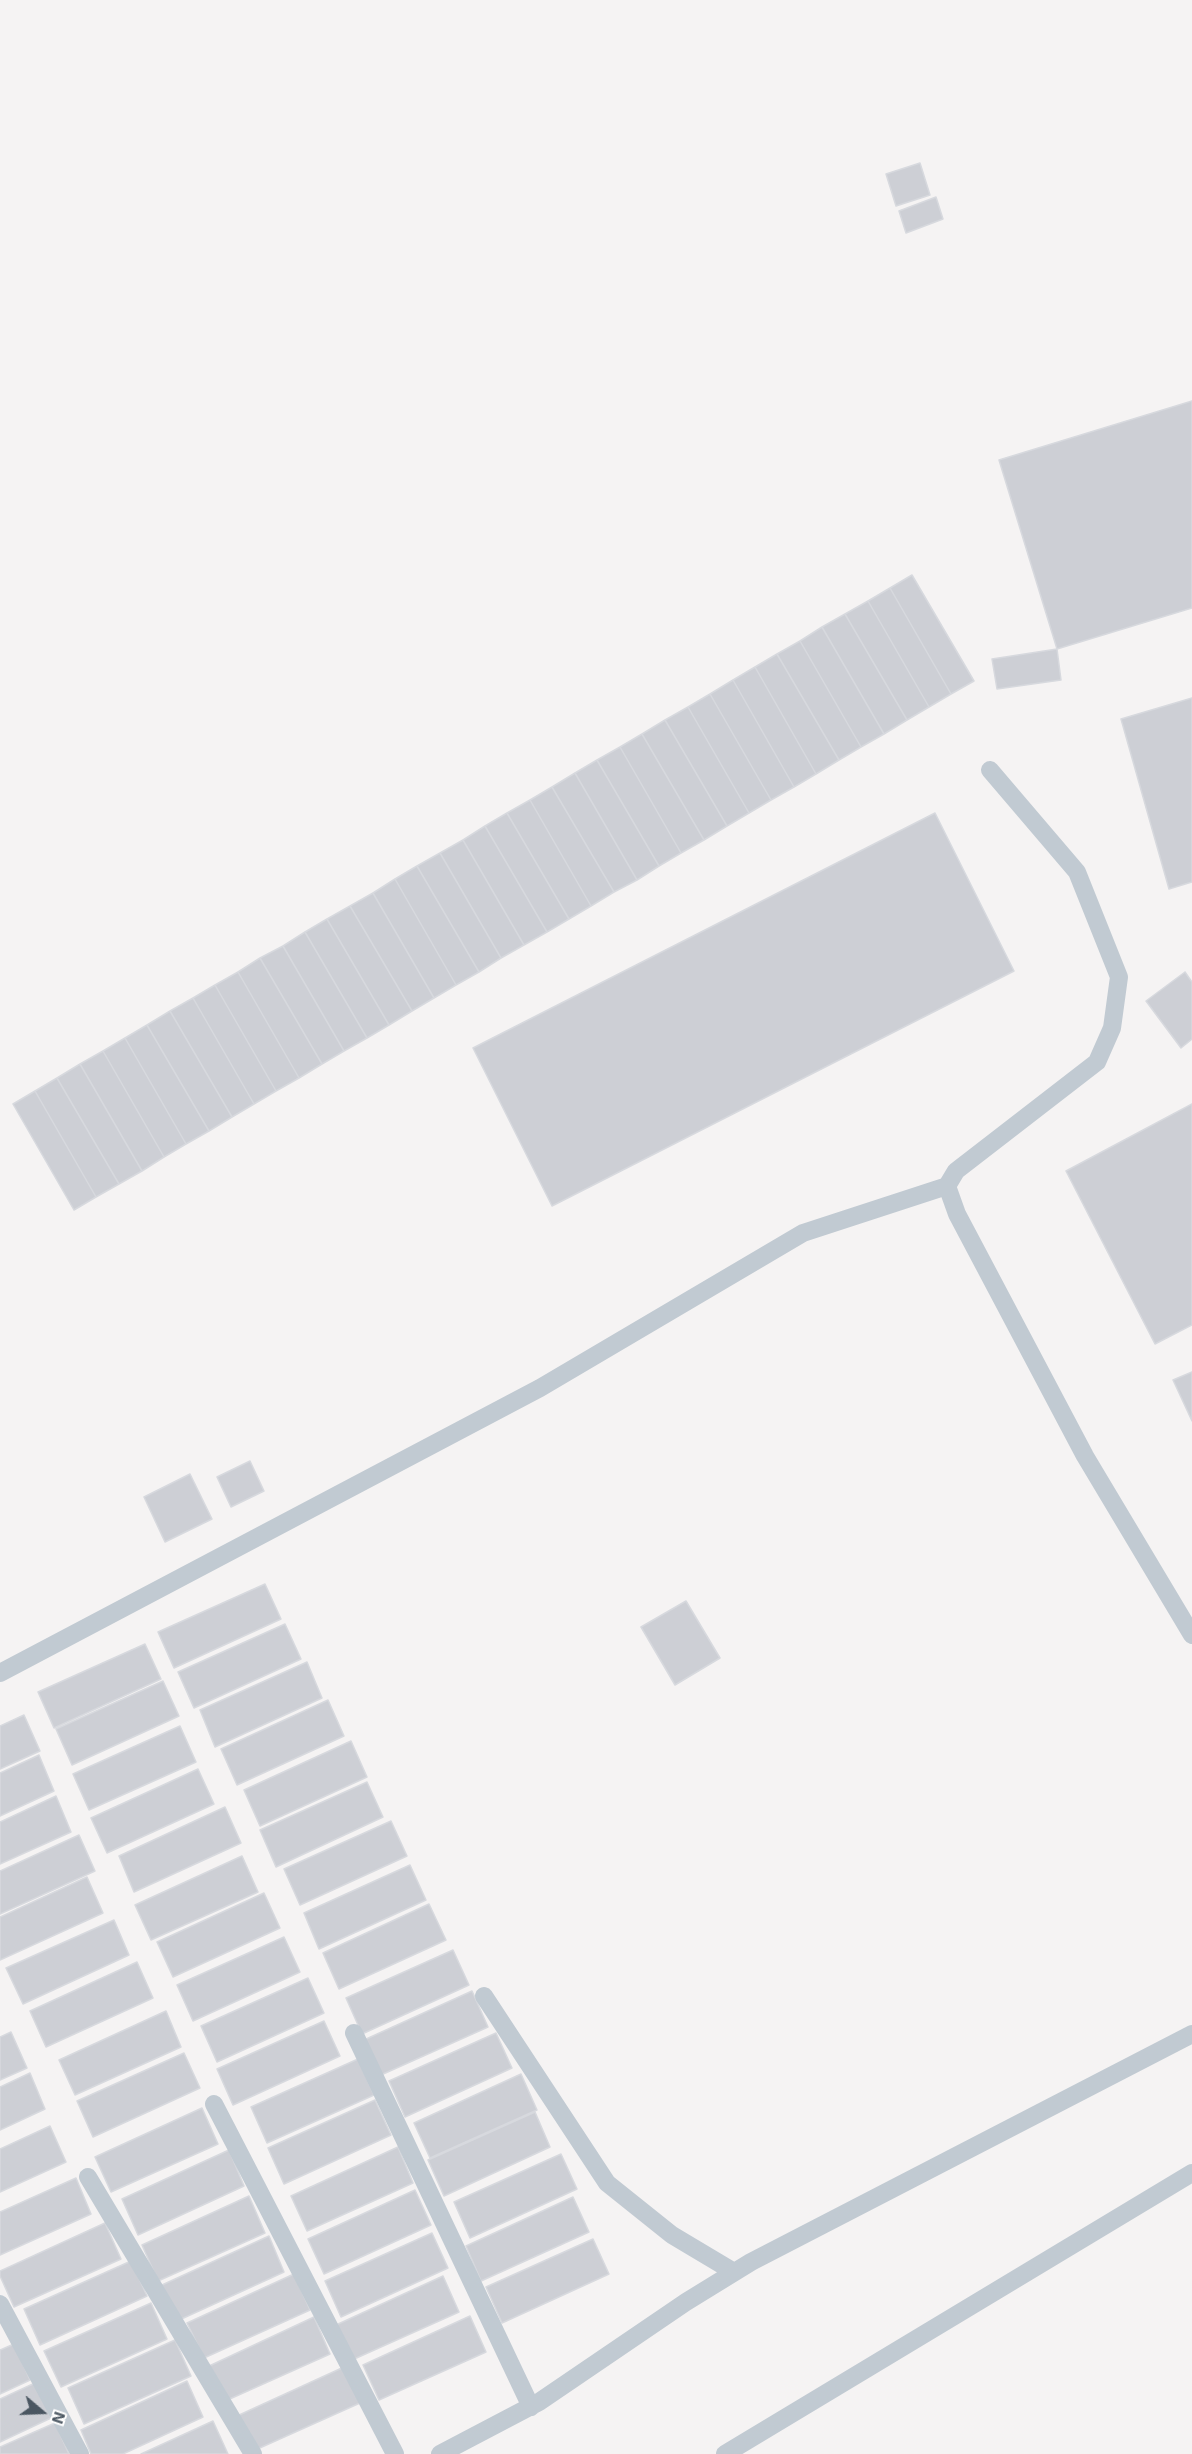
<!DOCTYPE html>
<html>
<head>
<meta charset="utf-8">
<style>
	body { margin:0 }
	#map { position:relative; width:1192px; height:2454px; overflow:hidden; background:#f5f3f3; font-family:"Exo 2",sans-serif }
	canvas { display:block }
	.north { position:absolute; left:12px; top:2382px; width:60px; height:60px; -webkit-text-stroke:4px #fff; paint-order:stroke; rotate:109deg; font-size:16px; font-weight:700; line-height:24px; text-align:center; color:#4a5661 }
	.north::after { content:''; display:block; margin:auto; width:21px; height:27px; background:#4a5661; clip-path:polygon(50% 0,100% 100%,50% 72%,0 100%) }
</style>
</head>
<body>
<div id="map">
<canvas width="1192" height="2454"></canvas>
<div class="north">N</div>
</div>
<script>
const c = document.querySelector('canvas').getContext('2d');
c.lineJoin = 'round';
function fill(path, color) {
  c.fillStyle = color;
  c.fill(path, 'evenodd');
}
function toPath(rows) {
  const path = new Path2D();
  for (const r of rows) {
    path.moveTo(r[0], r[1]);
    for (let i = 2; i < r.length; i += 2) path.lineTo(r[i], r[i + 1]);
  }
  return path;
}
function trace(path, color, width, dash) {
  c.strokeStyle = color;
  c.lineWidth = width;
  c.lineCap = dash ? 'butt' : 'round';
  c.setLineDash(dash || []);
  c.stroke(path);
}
const building = toPath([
	[920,163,930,195,896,206,886,174,920,163],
	[936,197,943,219,906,233,899,211,936,197],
	[1192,401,1192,608,1057,649,999,460,1192,401],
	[912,575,974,681,951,694,890,588,912,575],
	[890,588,951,694,929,707,868,601,890,588],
	[868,601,929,707,907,720,845,614,868,601],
	[845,614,907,720,884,734,822,627,845,614],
	[822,627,884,734,861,747,800,641,822,627],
	[800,641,861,747,839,760,777,654,800,641],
	[1057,649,1061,680,997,689,992,659,1057,649],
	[777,654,839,760,816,774,755,667,777,654],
	[755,667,816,774,794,787,733,680,755,667],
	[733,680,794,787,771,800,710,694,733,680],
	[710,694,771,800,749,813,688,707,710,694],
	[1192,698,1192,882,1169,889,1121,719,1192,698],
	[688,707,749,813,727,826,665,720,688,707],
	[665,720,727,826,704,840,642,734,665,720],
	[642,734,704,840,681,853,620,747,642,734],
	[620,747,681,853,659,866,597,760,620,747],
	[597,760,659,866,637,880,575,773,597,760],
	[575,773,637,880,614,892,552,787,575,773],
	[552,787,614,892,591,906,530,800,552,787],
	[530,800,591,906,569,919,507,813,530,800],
	[507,813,569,919,547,932,485,826,507,813],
	[935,813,1014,971,552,1206,473,1048,935,813],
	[485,826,547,932,524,945,463,840,485,826],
	[463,840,524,945,501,958,440,853,463,840],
	[440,853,501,958,479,972,417,866,440,853],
	[417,866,479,972,456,985,395,879,417,866],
	[395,879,456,985,434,998,373,893,395,879],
	[373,893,434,998,412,1011,350,906,373,893],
	[350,906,412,1011,389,1025,327,919,350,906],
	[327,919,389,1025,367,1038,305,932,327,919],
	[305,932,367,1038,344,1051,283,946,305,932],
	[283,946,344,1051,322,1064,260,958,283,946],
	[260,958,322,1064,299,1078,238,972,260,958],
	[238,972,299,1078,276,1091,215,985,238,972],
	[1185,972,1192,982,1192,1039,1181,1048,1146,1001,1185,972],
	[215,985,276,1091,254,1104,193,998,215,985],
	[193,998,254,1104,232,1117,170,1011,193,998],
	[170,1011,232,1117,209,1131,147,1025,170,1011],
	[147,1025,209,1131,186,1144,125,1038,147,1025],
	[125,1038,186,1144,164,1157,103,1051,125,1038],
	[103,1051,164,1157,142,1171,80,1064,103,1051],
	[80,1064,142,1171,119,1184,57,1078,80,1064],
	[57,1078,119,1184,96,1197,35,1091,57,1078],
	[35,1091,96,1197,74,1210,13,1104,35,1091],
	[1192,1104,1192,1325,1155,1344,1066,1171,1192,1104],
	[1192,1372,1192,1421,1173,1380,1192,1372],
	[250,1461,264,1491,231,1507,217,1477,250,1461],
	[190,1474,212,1519,165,1542,144,1497,190,1474],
	[265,1584,281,1619,174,1668,158,1632,265,1584],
	[686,1601,720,1658,675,1685,641,1627,686,1601],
	[285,1624,301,1659,194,1708,178,1672,285,1624],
	[145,1644,161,1679,54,1728,38,1692,145,1644],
	[307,1662,322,1698,215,1747,200,1710,307,1662],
	[163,1681,179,1716,72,1765,56,1729,163,1681],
	[328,1700,344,1736,237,1785,221,1749,328,1700],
	[24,1715,40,1751,0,1769,0,1726,24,1715],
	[180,1726,196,1762,89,1810,73,1774,180,1726],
	[351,1741,367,1777,260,1826,244,1790,351,1741],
	[39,1755,54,1791,0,1816,0,1773,39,1755],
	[198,1769,214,1804,107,1853,91,1818,198,1769],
	[367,1782,383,1817,276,1867,260,1830,367,1782],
	[56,1796,71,1832,0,1864,0,1822,56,1796],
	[225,1807,241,1843,134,1892,119,1856,225,1807],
	[391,1821,407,1856,300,1905,284,1869,391,1821],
	[79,1835,95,1871,0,1914,0,1871,79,1835],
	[242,1856,258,1892,151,1940,135,1905,242,1856],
	[410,1865,426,1900,319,1949,304,1913,410,1865],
	[87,1877,103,1913,0,1960,0,1917,87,1877],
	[264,1893,280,1928,173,1977,157,1942,264,1893],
	[429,1904,446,1940,339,1989,323,1953,429,1904],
	[114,1920,129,1955,23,2004,6,1968,114,1920],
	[284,1937,300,1972,193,2021,177,1985,284,1937],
	[453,1950,469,1985,362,2034,346,1998,453,1950],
	[137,1962,153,1998,46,2047,30,2011,137,1962],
	[308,1978,324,2013,217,2062,201,2026,308,1978],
	[472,1991,488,2027,381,2075,364,2040,472,1991],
	[166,2011,181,2047,75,2095,59,2060,166,2011],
	[324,2021,340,2056,233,2105,217,2069,324,2021],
	[11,2032,27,2068,0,2080,0,2037,11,2032],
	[496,2033,512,2068,405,2117,389,2081,496,2033],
	[184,2053,200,2088,93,2137,77,2101,184,2053],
	[358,2059,374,2095,267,2143,251,2107,358,2059],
	[30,2073,45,2109,0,2130,0,2087,30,2073],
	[521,2074,537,2110,430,2158,414,2123,521,2074],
	[375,2100,391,2135,284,2184,268,2148,375,2100],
	[202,2108,218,2144,111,2192,95,2157,202,2108],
	[535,2112,550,2147,444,2196,428,2160,535,2112],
	[50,2126,66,2162,0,2192,0,2149,50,2126],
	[398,2147,413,2183,307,2231,291,2196,398,2147],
	[229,2150,244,2186,138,2235,122,2199,229,2150],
	[561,2154,577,2189,470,2238,454,2202,561,2154],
	[76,2178,91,2214,0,2255,0,2212,76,2178],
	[415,2190,431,2225,324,2274,308,2239,415,2190],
	[249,2196,265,2233,158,2281,142,2245,249,2196],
	[573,2197,589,2232,481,2281,466,2246,573,2197],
	[105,2223,121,2259,14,2307,0,2276,0,2271,105,2223],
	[432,2233,448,2268,341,2317,325,2281,432,2233],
	[269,2236,284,2272,177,2321,162,2285,269,2236],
	[593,2239,609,2274,502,2323,486,2287,593,2239],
	[131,2261,147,2296,40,2345,24,2309,131,2261],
	[294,2274,310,2310,204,2358,187,2323,294,2274],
	[443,2276,459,2312,352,2360,336,2325,443,2276],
	[151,2303,167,2339,61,2387,44,2351,151,2303],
	[470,2316,486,2352,379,2400,363,2365,470,2316],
	[314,2317,330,2354,223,2402,207,2367,314,2317],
	[175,2340,191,2376,84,2424,68,2388,175,2340],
	[14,2344,30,2380,0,2394,0,2350,14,2344],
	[344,2367,360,2403,253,2451,237,2416,344,2367],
	[187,2381,203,2417,123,2454,91,2454,81,2430,187,2381],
	[35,2383,51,2418,0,2442,0,2399,35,2383],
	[213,2421,228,2454,141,2454,213,2421],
	[55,2423,69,2454,0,2454,0,2447,55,2423]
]);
fill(building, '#cdcfd5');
trace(building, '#d7d9de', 1.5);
trace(toPath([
	[990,770,1077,872,1119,977,1112,1028,1097,1062,956,1171,947,1186,957,1214,1085,1456,1192,1635],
	[0,1673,540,1388,803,1233,947,1186],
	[484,1996,607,2183,672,2235,734,2272],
	[354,2033,531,2407],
	[214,2104,395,2454],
	[88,2177,253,2454],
	[0,2304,80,2454],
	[440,2454,539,2402,686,2302,751,2262,1192,2034],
	[725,2454,1192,2173]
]), '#c1cad2', 18);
</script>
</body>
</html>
